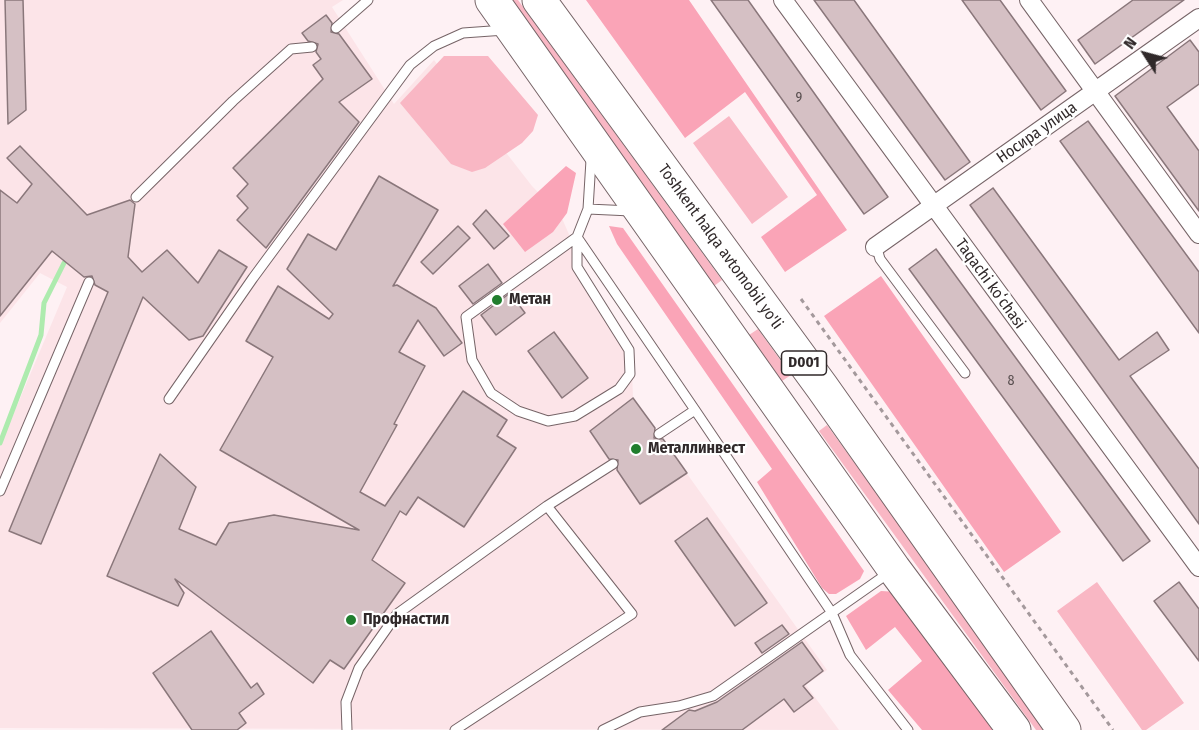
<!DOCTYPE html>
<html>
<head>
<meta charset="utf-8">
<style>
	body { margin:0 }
	#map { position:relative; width:1199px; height:730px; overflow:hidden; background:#fef1f4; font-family:"Fira Sans Condensed",sans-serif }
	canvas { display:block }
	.north { position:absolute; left:1115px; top:24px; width:60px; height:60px; -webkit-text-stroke:4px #fff; paint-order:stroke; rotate:306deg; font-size:16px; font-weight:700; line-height:24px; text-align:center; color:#30292a }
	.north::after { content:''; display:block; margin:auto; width:21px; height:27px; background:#30292a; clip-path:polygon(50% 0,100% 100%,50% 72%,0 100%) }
</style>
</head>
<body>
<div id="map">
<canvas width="1199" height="730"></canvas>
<div class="north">N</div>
</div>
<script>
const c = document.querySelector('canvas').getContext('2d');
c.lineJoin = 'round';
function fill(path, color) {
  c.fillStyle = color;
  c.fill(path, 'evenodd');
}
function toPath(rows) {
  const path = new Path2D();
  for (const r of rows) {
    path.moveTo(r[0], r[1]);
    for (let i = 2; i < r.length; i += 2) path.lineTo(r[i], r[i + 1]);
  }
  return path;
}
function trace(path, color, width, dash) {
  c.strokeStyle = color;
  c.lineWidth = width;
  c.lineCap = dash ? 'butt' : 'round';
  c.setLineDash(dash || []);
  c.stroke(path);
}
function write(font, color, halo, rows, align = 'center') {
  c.font = font + ' "Fira Sans Condensed",sans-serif';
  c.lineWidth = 4.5;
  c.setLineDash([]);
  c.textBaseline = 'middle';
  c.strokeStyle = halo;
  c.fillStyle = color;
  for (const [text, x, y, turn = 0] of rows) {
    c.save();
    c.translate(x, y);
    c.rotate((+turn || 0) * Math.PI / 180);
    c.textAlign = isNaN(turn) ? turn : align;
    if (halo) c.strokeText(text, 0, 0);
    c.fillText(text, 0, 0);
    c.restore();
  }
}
fill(toPath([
	[0,0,343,0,332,7,394,104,434,60,532,186,561,216,587,276,631,345,633,398,827,670,806,685,839,730,0,728,0,446,67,287,40,273,0,323]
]), '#fce4e8');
fill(toPath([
	[506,0,518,0,722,280,714,286],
	[444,56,488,56,538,115,533,131,522,143,485,168,472,172,451,164,400,103],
	[729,116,788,197,752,224,693,143],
	[758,329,791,375,782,381,749,335],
	[827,425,1048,730,1036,730,819,431],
	[1097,582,1184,703,1146,730,1142,730,1057,611]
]), '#f9b7c4');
fill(toPath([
	[586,0,689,0,847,230,785,272,761,237,817,195,745,92,685,138],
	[566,166,576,173,567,213,553,232,525,252,503,224],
	[609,226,623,228,864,571,860,579,836,594,829,594,822,588,757,482,772,469,617,244],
	[881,276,1061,532,1004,572,824,316],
	[881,591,899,592,999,730,922,730,888,690,922,661,895,627,866,650,846,616]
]), '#faa4b7');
trace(toPath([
	[0,443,41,335,44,303,64,263]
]), '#adebae', 5);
const building = toPath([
	[5,0,23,0,26,110,8,124,5,0],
	[711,0,748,0,888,197,864,214,711,0],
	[814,0,854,0,970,162,945,180,814,0],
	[962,0,1000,0,1066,91,1041,110,962,0],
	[1133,0,1184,0,1095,64,1078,40,1133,0],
	[326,15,332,23,331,32,339,34,372,79,339,102,359,122,266,248,237,220,248,208,237,196,248,184,233,168,323,79,313,65,321,59,316,52,318,44,308,41,302,33,326,15],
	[1190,40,1199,52,1199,84,1167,107,1199,151,1199,211,1115,96,1190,40],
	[1088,121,1199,272,1199,333,1060,141,1088,121],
	[20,146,87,215,130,200,135,204,128,257,142,272,167,250,198,283,219,250,247,267,203,336,189,340,143,297,41,544,9,531,108,292,95,285,92,276,84,277,52,251,0,316,0,190,17,203,32,184,7,158,20,146],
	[379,176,438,210,393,286,397,285,436,308,462,343,444,356,418,320,399,352,425,366,394,424,397,425,360,492,385,506,463,391,507,420,497,436,516,448,464,527,418,497,406,515,400,511,372,560,405,583,344,669,330,660,313,683,175,579,184,593,178,606,107,576,160,454,196,487,179,529,216,545,229,523,274,515,359,530,220,450,273,357,246,341,278,286,329,319,333,314,287,269,308,234,336,250,379,176],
	[993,188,1119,360,1157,332,1169,350,1130,376,1199,469,1199,524,970,205,993,188],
	[486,210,509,236,494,249,473,224,486,210],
	[458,226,470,238,433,274,421,262,458,226],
	[936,249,1150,541,1123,561,909,269,936,249],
	[488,264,502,283,473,304,459,286,488,264],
	[510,293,525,313,496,335,481,315,510,293],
	[554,332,588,378,562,398,528,351,554,332],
	[633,398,655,428,654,438,663,439,687,473,640,504,617,470,618,460,609,459,590,431,633,398],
	[707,518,767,603,735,626,675,541,707,518],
	[1179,582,1199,609,1199,661,1154,601,1179,582],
	[782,625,789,634,762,653,755,643,782,625],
	[211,631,251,688,257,683,264,694,239,713,246,723,237,730,192,730,153,673,211,631],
	[802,642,823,671,803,686,813,698,794,712,784,699,742,730,662,730,689,710,695,711,717,702,802,642]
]);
fill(building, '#d5c0c4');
trace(building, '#8a777b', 1.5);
const lane = toPath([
	[336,28,368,0],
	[591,160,588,209,577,237,695,410,659,434],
	[136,197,233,101,291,49,312,47],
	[588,209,631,211],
	[577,237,577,267,629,350,630,374,619,389,575,416,548,421,518,411,491,393,472,360,466,317,577,237],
	[876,245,880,259,965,373],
	[169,399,253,278,410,65,434,46,463,33,505,30],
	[695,410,832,613,850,655,908,730],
	[0,491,89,282],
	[347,730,346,702,359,668,397,614,547,506,613,464],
	[455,730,632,614,547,506],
	[603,730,640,712,679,706,713,696,890,572]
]);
const street = toPath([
	[783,0,1199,567],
	[1029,0,1199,234],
	[875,247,1199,18]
]);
const highway = toPath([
	[492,0,894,569,1014,730],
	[539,0,822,387,1064,730]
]);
trace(lane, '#766467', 11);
trace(street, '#766467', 20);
trace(highway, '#766467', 35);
trace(toPath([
	[801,299,1113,730]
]), '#a4999c', 3, [4.5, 4.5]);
trace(lane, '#fff', 9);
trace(street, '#fff', 18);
trace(highway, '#fff', 33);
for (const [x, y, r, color] of [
	[497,300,6,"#217e2e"],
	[636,449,6,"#217e2e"],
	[351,620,6,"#217e2e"]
]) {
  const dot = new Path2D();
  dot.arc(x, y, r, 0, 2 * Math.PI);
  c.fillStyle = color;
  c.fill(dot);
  trace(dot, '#fff', 2);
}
write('14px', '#594f50', null, [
	["9",799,98],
	["8",1011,381]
]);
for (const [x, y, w] of [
	[804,363,45]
]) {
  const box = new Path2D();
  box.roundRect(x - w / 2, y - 12, w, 24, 4.5);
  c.fillStyle = '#fff';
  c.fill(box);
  trace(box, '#30292a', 1.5);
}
write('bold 15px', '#30292a', null, [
	["D001",804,363]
]);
write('16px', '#30292a', '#fff', [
	["Носира улица",1037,133,-35],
	["Toshkent halqa avtomobil yo'li",720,247,54],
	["Taqachi koʻchasi",990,284,54]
]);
write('bold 16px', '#30292a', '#fff', [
	["Метан",509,300],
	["Металлинвест",648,449],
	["Профнастил",363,620]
], 'left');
</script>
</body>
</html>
